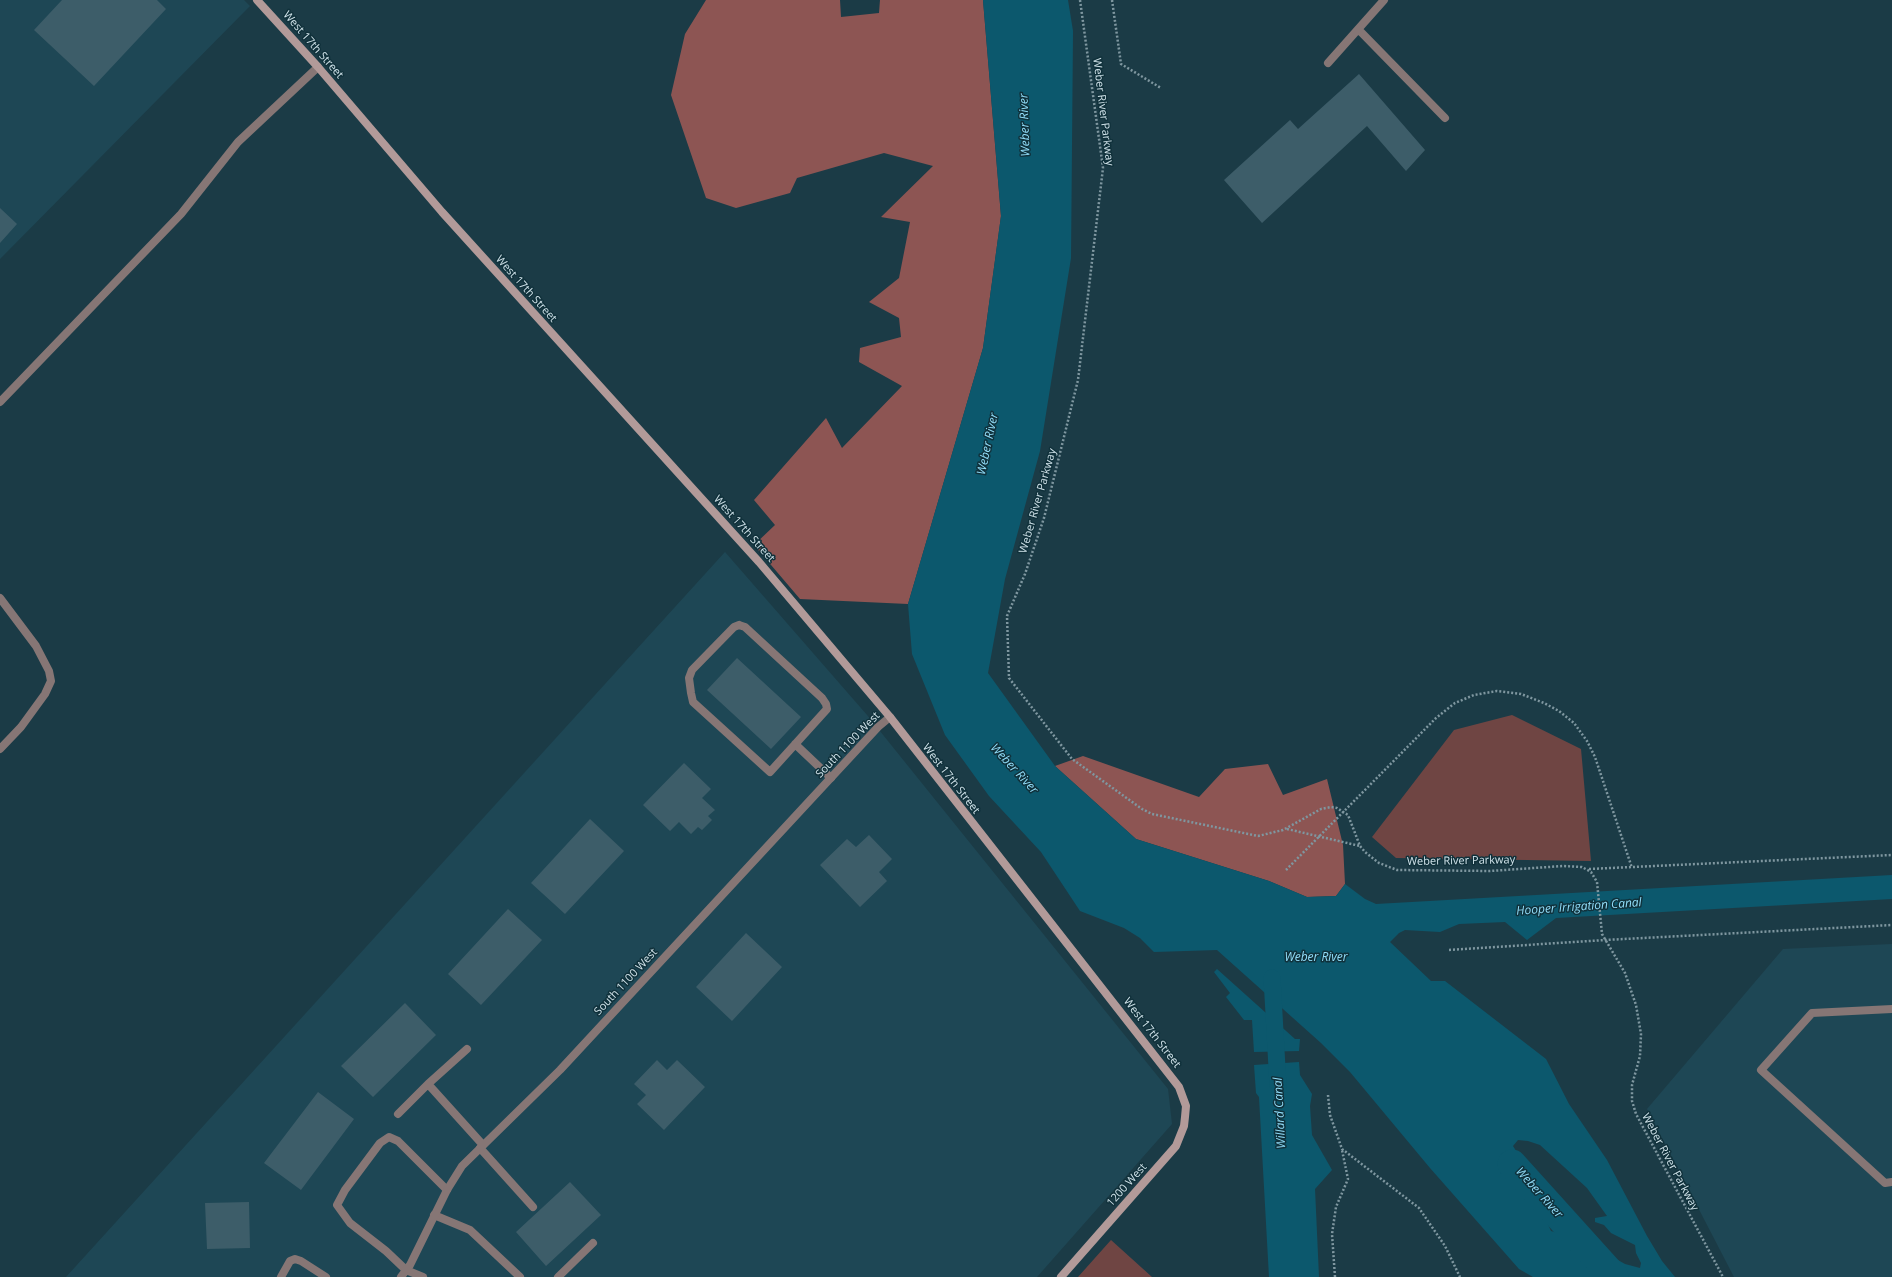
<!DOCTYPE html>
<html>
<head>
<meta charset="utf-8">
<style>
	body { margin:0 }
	canvas { display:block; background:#1b3b46 }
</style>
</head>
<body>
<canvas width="1892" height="1277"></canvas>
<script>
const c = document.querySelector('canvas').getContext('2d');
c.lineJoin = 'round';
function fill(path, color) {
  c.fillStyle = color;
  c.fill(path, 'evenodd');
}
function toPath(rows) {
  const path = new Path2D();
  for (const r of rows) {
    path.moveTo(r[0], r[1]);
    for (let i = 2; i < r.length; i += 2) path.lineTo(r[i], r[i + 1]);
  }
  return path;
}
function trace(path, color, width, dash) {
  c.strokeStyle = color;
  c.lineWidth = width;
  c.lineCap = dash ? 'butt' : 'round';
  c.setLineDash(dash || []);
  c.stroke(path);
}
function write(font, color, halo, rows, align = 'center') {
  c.font = font + ' "Open Sans",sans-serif';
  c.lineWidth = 3;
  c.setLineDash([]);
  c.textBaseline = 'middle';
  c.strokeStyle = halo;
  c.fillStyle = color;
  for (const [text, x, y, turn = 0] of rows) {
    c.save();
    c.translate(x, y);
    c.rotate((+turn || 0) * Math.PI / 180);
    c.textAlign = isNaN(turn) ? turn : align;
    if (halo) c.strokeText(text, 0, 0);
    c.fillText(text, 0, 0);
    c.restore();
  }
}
fill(toPath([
	[0,0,244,0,250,6,0,259],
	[725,552,867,715,1168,1089,1172,1124,1037,1277,66,1277],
	[1892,944,1892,1277,1734,1277,1647,1109,1783,949]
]), '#1e4755');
fill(toPath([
	[1512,715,1581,749,1591,861,1396,858,1372,837,1454,730],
	[1111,1240,1152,1277,1078,1277]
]), '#6f4543');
fill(toPath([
	[706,0,840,0,841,17,879,13,880,0,983,0,1001,216,983,348,908,604,800,599,754,545,775,525,754,500,826,418,842,448,902,386,859,362,860,348,901,337,899,318,869,302,899,278,910,222,881,217,933,166,884,153,797,178,790,193,736,208,706,198,671,95,685,34],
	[1083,756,1199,797,1225,769,1268,764,1283,795,1327,779,1343,845,1345,884,1336,896,1307,897,1269,881,1136,839,1055,766]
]), '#8d5553');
fill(toPath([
	[983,0,1068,0,1073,31,1071,258,1040,451,1005,579,988,673,1055,766,1136,839,1269,881,1307,897,1336,896,1345,884,1365,899,1376,904,1892,875,1892,899,1556,918,1527,940,1505,922,1459,924,1440,932,1405,930,1399,933,1390,942,1431,981,1445,981,1546,1059,1569,1104,1607,1160,1647,1236,1662,1261,1675,1277,1533,1277,1519,1269,1430,1168,1350,1072,1321,1043,1217,950,1154,952,1140,938,1124,928,1080,911,1041,852,989,796,945,735,912,654,908,604,983,348,1001,216],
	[1518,1140,1528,1141,1540,1145,1587,1188,1607,1216,1595,1218,1595,1222,1604,1225,1611,1233,1635,1245,1636,1253,1641,1263,1640,1268,1625,1264,1609,1255,1584,1246,1570,1233,1558,1233,1551,1231,1540,1207,1538,1185,1527,1162,1518,1154,1513,1146],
	[1217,969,1295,1039,1300,1039,1299,1051,1254,1052,1252,1020,1244,1020,1226,997,1230,993,1214,972],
	[1299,1062,1300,1075,1312,1094,1310,1106,1312,1135,1332,1170,1315,1189,1319,1277,1269,1277,1259,1097,1256,1093,1254,1065]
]), '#0c586d');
trace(toPath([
	[1272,978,1278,1086]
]), '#0c586d', 17);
trace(toPath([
	[1512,1164,1614,1277]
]), '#0c586d', 29);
fill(toPath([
	[62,0,157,0,166,9,94,86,34,30],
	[1359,74,1425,150,1406,171,1367,126,1262,223,1224,180,1290,120,1298,129],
	[0,208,17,224,0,243],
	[737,658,801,717,771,749,707,690],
	[684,763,711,789,702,798,715,810,708,816,712,820,702,830,698,827,691,834,679,822,670,831,643,805],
	[590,819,624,851,565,914,531,883],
	[869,835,892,859,879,872,887,881,860,907,820,865,847,839,856,847],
	[508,909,542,940,481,1005,448,974],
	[746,933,782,967,732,1021,696,987],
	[405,1003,436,1035,373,1097,341,1066],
	[657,1060,667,1070,677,1060,705,1087,664,1130,637,1104,646,1095,634,1084],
	[318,1092,354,1119,301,1190,264,1163],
	[570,1182,601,1215,546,1266,516,1232],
	[249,1202,250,1248,207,1249,205,1203]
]), '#3d5d69');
trace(toPath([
	[1080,0,1103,168,1078,380,1044,518,1025,574,1007,616,1009,678,1072,759,1142,809,1152,814,1258,836,1283,830,1321,809,1331,807,1337,808,1348,815,1360,846,1365,852,1379,863,1397,870,1490,871,1563,866,1582,867,1591,872,1597,882,1602,934,1625,973,1636,1005,1641,1034,1640,1056,1632,1085,1632,1101,1636,1114,1723,1277],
	[1112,0,1121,64,1161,88],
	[1287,829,1360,846],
	[1589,869,1892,855],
	[1286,870,1436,718,1455,703,1474,695,1497,691,1521,694,1544,703,1559,711,1574,723,1587,741,1595,757,1632,868],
	[1449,950,1605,940,1892,925],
	[1328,1095,1330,1115,1342,1149,1419,1208,1445,1246,1460,1277],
	[1335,1277,1332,1234,1336,1207,1348,1179,1342,1150]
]), '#7f97a0', 2.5, [2, 2]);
trace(toPath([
	[1358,29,1445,118],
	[1328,63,1384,0],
	[0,402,181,214,238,142,318,67],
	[0,598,36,646,49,671,51,681,45,694,21,727,0,749],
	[739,625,745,627,822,698,826,704,827,709,770,772,693,702,691,693,689,678,692,670,734,627,739,625],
	[795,744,831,778],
	[1892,1009,1812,1013,1761,1070,1885,1183,1892,1182],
	[467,1049,428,1084,483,1145],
	[398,1114,428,1084],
	[480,1148,533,1207],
	[434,1215,470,1230,520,1277],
	[281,1277,290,1261,295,1259,301,1261,326,1277],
	[423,1277,406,1270,386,1251,350,1223,337,1205,345,1190,380,1143,389,1137,398,1141,447,1190],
	[558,1277,593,1243]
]), '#867675', 8);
trace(toPath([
	[401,1277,410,1265,447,1190,462,1166,560,1070,878,727,890,717]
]), '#867675', 8);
trace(toPath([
	[257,0,318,67,442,212,759,562,890,717,1179,1087,1186,1106,1185,1117,1184,1126,1176,1146,1061,1277]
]), '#b29a99', 8);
write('11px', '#d1e3ea', '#10313b', [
	["West 17th Street",313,45,49],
	["Weber River Parkway",1103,112,83],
	["West 17th Street",526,289,48],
	["Weber River Parkway",1038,501,-74],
	["West 17th Street",744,529,48],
	["South 1100 West",848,745,-46],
	["West 17th Street",951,779,52],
	["Weber River Parkway",1461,861,-1],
	["South 1100 West",626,982,-47],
	["West 17th Street",1152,1033,52],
	["Weber River Parkway",1670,1162,62],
	["1200 West",1127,1185,-48]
]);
write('italic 12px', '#91ddf9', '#10313b', [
	["Weber River",1025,125,-92],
	["Weber River",988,444,-78],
	["Weber River",1014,769,47],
	["Hooper Irrigation Canal",1579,907,-4],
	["Weber River",1316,958],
	["Willard Canal",1280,1113,-93],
	["Weber River",1539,1193,48]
]);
</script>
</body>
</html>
